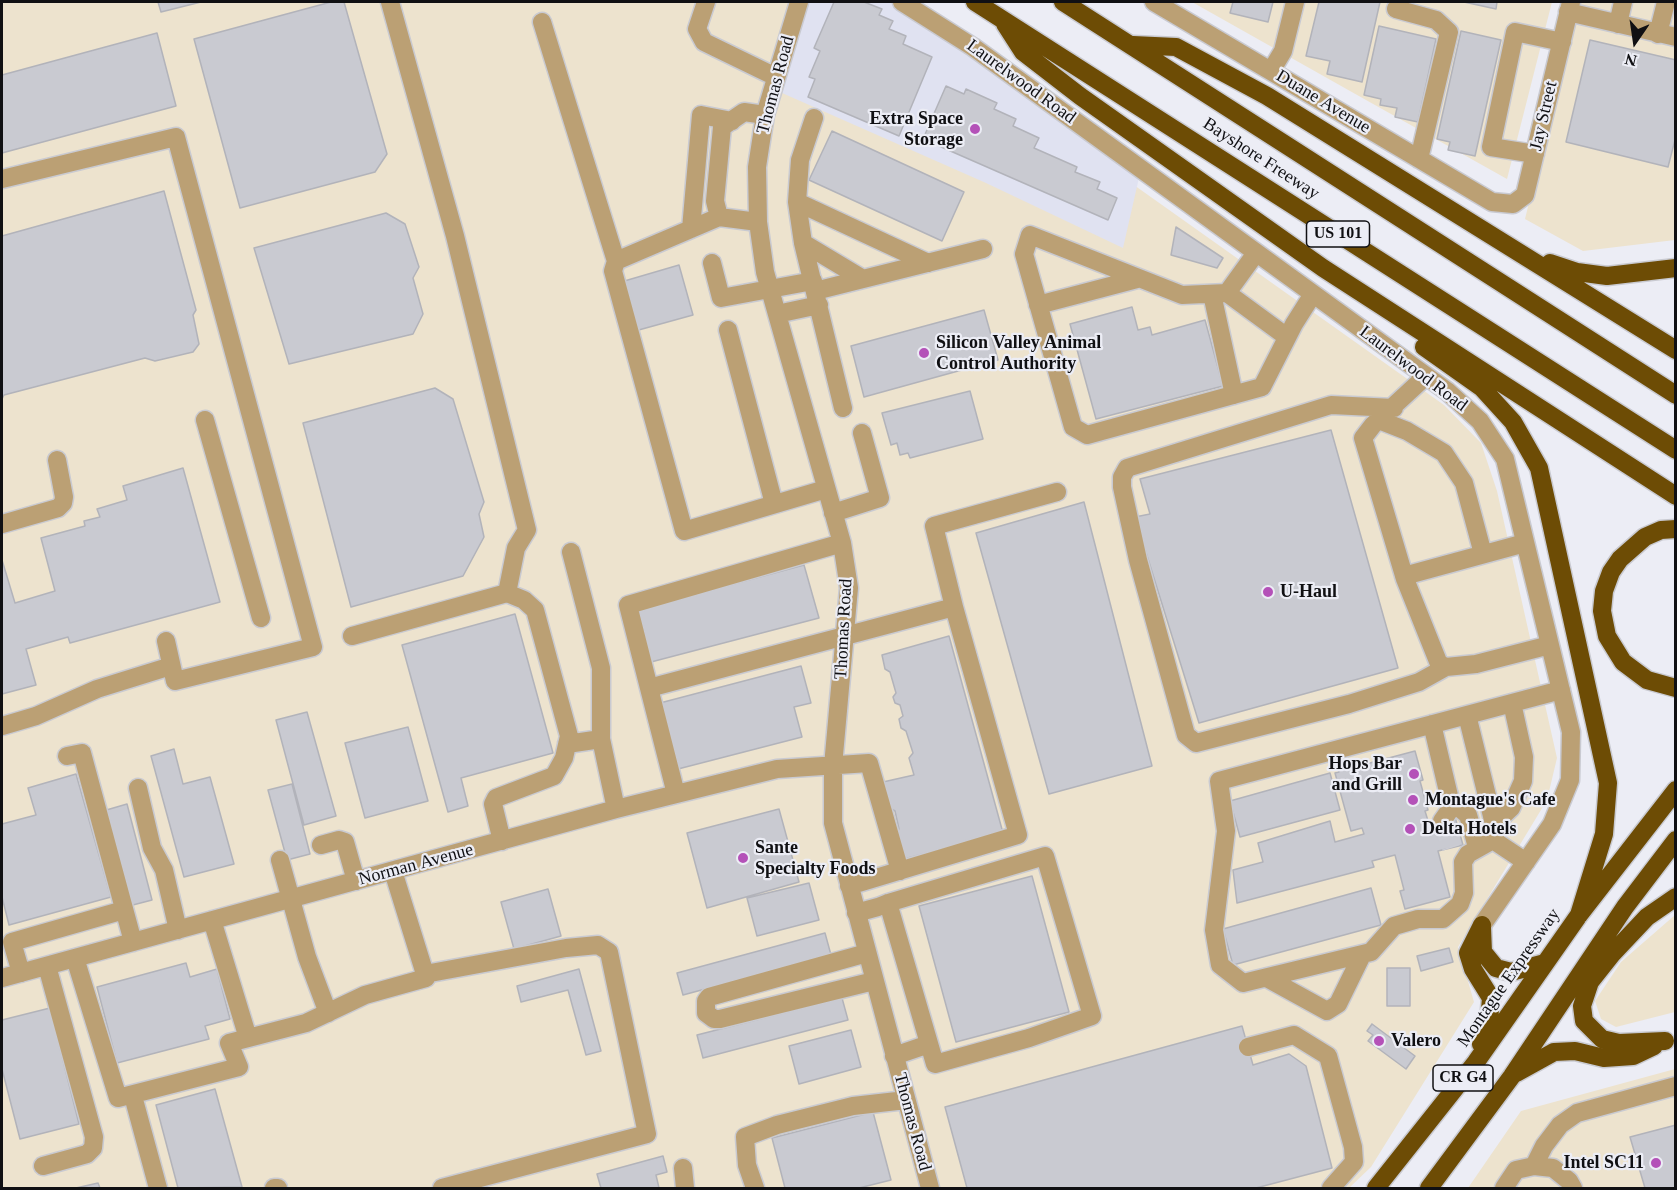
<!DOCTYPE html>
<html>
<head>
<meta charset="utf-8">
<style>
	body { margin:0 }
	#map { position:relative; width:1677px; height:1190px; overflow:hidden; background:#ecedf5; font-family:"Times New Roman",serif }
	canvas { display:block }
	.frame { position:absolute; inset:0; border:3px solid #101013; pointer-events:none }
	.north { position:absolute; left:1605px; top:12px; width:60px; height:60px; -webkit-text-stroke:4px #ecedf5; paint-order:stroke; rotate:193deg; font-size:16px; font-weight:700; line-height:24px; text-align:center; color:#101013 }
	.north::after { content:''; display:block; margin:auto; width:21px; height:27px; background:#101013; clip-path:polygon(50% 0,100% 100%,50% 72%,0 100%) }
</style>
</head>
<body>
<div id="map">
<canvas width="1677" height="1190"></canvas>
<div class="frame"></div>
<div class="north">N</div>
</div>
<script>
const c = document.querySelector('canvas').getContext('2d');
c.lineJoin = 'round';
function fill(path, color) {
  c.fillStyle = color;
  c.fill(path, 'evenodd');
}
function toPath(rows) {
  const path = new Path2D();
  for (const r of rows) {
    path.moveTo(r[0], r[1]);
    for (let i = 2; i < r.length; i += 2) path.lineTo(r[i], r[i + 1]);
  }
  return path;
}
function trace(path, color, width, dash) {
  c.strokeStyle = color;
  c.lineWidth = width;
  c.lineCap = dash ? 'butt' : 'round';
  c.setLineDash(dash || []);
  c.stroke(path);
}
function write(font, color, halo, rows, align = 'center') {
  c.font = font + ' "Times New Roman",serif';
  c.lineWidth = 4.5;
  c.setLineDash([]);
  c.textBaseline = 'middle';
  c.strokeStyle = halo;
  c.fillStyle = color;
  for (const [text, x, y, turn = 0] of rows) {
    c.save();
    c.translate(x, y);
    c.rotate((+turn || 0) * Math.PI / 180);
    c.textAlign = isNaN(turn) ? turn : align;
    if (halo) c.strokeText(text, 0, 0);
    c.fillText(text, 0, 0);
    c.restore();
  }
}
fill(toPath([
	[2,2,876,2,1444,405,1481,443,1497,491,1557,758,1547,800,1458,947,1474,1002,1371,1167,1349,1188,2,1188],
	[1192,2,1552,2,1507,179,1366,100],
	[1578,2,1675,2,1675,240,1583,251,1525,219],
	[1675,915,1675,1012,1616,1027,1601,1019,1595,1001,1621,962],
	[1675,1069,1675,1188,1468,1188,1521,1111]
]), '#ede3ce');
fill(toPath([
	[799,2,902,2,1141,169,1123,248,986,183,773,89]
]), '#e0e2f1');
const building = toPath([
	[158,2,201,2,161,12,158,2],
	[331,2,344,2,387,154,375,172,240,208,194,39,331,2],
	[834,2,864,2,882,9,879,15,893,21,889,29,906,36,903,44,932,57,899,136,808,97,815,79,809,77,820,51,814,48,834,2],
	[1233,2,1273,2,1268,22,1230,13,1233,2],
	[1319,2,1380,2,1362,82,1327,74,1330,61,1306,56,1319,2],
	[1464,2,1497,2,1496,9,1464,2],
	[1379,26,1436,39,1418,122,1395,117,1397,108,1380,105,1381,99,1364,95,1379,26],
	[1461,31,1501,40,1475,156,1448,150,1450,142,1437,139,1461,31],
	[157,33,176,106,2,153,2,75,157,33],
	[1590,40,1676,60,1676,136,1668,167,1566,142,1590,40],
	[946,86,964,94,966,89,997,103,994,109,1016,119,1013,126,1039,138,1034,148,1077,167,1075,172,1100,182,1097,189,1117,198,1108,220,923,139,946,86],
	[832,131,964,192,942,241,809,180,832,131],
	[164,191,196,310,193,315,199,344,193,352,155,361,145,358,4,395,2,399,2,236,164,191],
	[386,213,405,224,419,267,413,278,423,314,413,334,289,364,254,248,386,213],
	[1176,227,1223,258,1217,268,1171,255,1176,227],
	[679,265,693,315,635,331,621,282,679,265],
	[1132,307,1138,330,1150,327,1152,335,1205,320,1223,386,1096,419,1070,324,1132,307],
	[984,310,998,360,864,397,851,346,984,310],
	[435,388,453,399,484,502,479,514,484,537,463,576,351,607,303,423,435,388],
	[970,391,983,439,910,458,908,453,900,455,897,443,891,445,882,413,970,391],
	[1331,430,1398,668,1199,723,1135,517,1150,514,1140,479,1331,430],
	[183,468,220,602,70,643,68,637,26,649,36,685,2,694,2,560,15,603,55,591,41,538,85,526,84,521,100,517,97,509,127,500,123,486,183,468],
	[1084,502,1152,766,1049,794,976,533,1084,502],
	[804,565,819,618,651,662,637,610,804,565],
	[515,614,553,753,461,778,468,806,448,812,402,645,515,614],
	[949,636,1003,833,904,859,897,833,899,829,895,811,890,808,883,782,914,775,909,758,913,753,906,731,901,728,899,719,903,716,900,705,895,703,893,697,896,693,890,672,885,669,882,655,949,636],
	[801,666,811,703,794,707,802,737,678,769,660,703,801,666],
	[307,712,336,816,304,825,276,720,307,712],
	[408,727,428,801,365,818,345,743,408,727],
	[174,749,183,784,210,777,234,864,184,877,151,756,174,749],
	[1415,751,1423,780,1420,781,1428,810,1425,811,1429,824,1455,817,1463,845,1438,851,1450,897,1405,909,1400,891,1404,890,1395,855,1372,861,1374,867,1237,903,1233,870,1263,862,1258,843,1330,821,1335,842,1364,834,1362,828,1351,831,1335,773,1339,772,1336,762,1348,759,1351,768,1415,751],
	[1330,773,1340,810,1240,837,1230,801,1330,773],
	[76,774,111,897,9,925,2,897,2,824,36,815,28,788,76,774],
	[292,784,310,854,287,860,268,790,292,784],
	[127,804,152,900,129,906,103,811,127,804],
	[779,809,799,882,707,908,687,833,779,809],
	[1032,876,1069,1012,956,1042,919,906,1032,876],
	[809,883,819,920,757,936,747,898,809,883],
	[1371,888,1381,925,1233,965,1223,929,1371,888],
	[548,889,561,936,514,949,501,902,548,889],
	[825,933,831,955,683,995,677,973,825,933],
	[1449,948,1453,962,1421,971,1417,956,1449,948],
	[186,963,190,977,217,969,230,1019,205,1026,209,1039,117,1063,97,987,186,963],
	[1387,968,1410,968,1410,1006,1387,1006,1387,968],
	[579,969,601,1051,586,1055,568,990,521,1002,517,986,579,969],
	[842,998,848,1020,703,1058,697,1035,842,998],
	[50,1008,79,1124,20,1139,2,1069,2,1020,50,1008],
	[1372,1024,1415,1056,1406,1069,1368,1041,1373,1035,1367,1031,1372,1024],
	[1242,1026,1253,1065,1289,1054,1306,1066,1332,1168,1256,1188,967,1188,945,1107,1242,1026],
	[851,1030,861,1067,799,1084,789,1046,851,1030],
	[215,1089,242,1187,178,1188,156,1105,215,1089],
	[873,1112,891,1180,859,1188,785,1188,772,1138,873,1112],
	[1676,1125,1676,1188,1645,1188,1630,1137,1676,1125],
	[663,1156,667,1172,656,1175,659,1188,601,1188,597,1174,663,1156],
	[98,1183,100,1188,76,1188,98,1183]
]);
fill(building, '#c9cad1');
trace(building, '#b2b3ba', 1.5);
trace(toPath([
	[1442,821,1451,848]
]), '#cbccd3', 18, [18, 9]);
const minor = toPath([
	[706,2,697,29,704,42,776,77],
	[799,2,765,115,757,167,758,222,765,272,842,543,849,588,833,766,833,823,930,1188],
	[902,2,973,47,1447,391,1480,421,1505,459,1571,732,1570,780,1552,824,1482,925],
	[1154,2,1492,202,1513,204,1525,195,1571,2],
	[1396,9,1436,20,1449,32,1419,159],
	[1568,12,1676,37],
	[542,22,616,261],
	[1618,24,1623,2],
	[1658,34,1666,2],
	[1271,71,1283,51,1295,2],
	[814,118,800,160,797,202,803,243,843,408],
	[1535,154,1491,147,1515,32,1562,42],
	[2,179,176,137,313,647,175,681,166,641],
	[797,202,928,263],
	[719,217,616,261,613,271,684,531,826,489],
	[758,222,719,217,715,201,722,127,744,112,765,115],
	[691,229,701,115,732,121],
	[803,243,863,279],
	[1256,253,1227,293,1182,295,1030,235,1024,254,1073,427,1087,435,1262,387,1294,324,1313,294],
	[712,263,721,298,813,281],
	[815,291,983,249],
	[1227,293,1287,337],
	[1212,294,1234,395],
	[1038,305,1137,279],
	[777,314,819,305],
	[728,330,774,504],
	[1426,376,1373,425,1363,438,1405,579,1439,664,1446,667,1476,664,1550,645],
	[1394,408,1331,405,1127,468,1122,477,1122,487,1138,560,1186,735,1196,743,1349,704,1419,682,1446,667],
	[205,420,261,618],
	[1379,420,1407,431,1444,453,1464,483,1483,554],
	[833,513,880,498,862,433],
	[2,524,58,508,63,503,64,497,57,460],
	[842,543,628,605,649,688,954,607,1018,835,849,886],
	[571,552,601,668,601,739,616,809],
	[1404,576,1525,543],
	[954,607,934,526,1057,492],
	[352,636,507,593,516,548,527,530,455,236,390,2],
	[649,688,676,794],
	[1467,715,1494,824,1493,840,1526,862],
	[1432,724,1450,800,1468,815,1477,847],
	[2,726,36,716,97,689,171,666],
	[567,744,601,739],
	[67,756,82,753,133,942],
	[138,788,152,848,164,870,178,930],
	[1442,821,1454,804],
	[1494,824,1511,808,1523,781,1524,757,1512,703],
	[1493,840,1468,854,1463,862,1464,893,1460,904,1443,919,1418,919,1394,926,1371,952,1243,983,1220,965,1214,930,1226,831,1219,781,1561,690],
	[502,841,493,804,496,798,554,776,564,758,569,736,535,610,524,600,507,593],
	[321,845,339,840,345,842,356,881],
	[280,860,307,957,328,1013],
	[393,871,425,974],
	[856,913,878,907,888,903,1045,856,1092,1016,1029,1038,935,1064,888,903],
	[212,920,248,1038],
	[867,953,709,997,706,1001,706,1013,714,1019,720,1019,874,981],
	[75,958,118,1098,239,1067,229,1043,306,1023,365,995,426,978,425,974,566,948,598,945,609,952,647,1134,442,1188],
	[21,973,12,942,124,910],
	[2,978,616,809,777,769,869,763,900,871],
	[1267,978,1327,1011,1338,1004,1362,955],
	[1248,1047,1294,1035,1328,1056,1353,1147,1354,1162,1331,1188],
	[894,1056,929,1044],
	[133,1096,158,1188],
	[43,1166,87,1154,93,1148,94,1137,47,966],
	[1534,1166,1544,1146,1560,1125,1577,1113,1676,1086],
	[683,1168,685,1188],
	[274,1188,278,1188],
	[755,1188,747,1165,745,1137,777,1125,853,1106,906,1100],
	[1504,1188,1516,1170,1534,1166,1553,1168,1569,1181,1573,1188]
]);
const highway = toPath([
	[975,2,1676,450],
	[1063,2,1676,395],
	[1005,24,1023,52,1080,96,1323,268,1676,496],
	[1133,45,1176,47,1267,96,1676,350],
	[1550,263,1577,272,1607,276,1676,268],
	[1424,347,1482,388,1513,422,1539,468,1608,783,1604,834,1579,915],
	[1676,529,1661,530,1645,537,1620,559,1611,572,1604,591,1602,611,1607,636,1623,662,1647,680,1676,688],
	[1482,927,1483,952,1496,968,1511,972,1545,963],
	[1665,1041,1619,1043,1602,1039,1584,1021,1582,1006,1590,982,1613,953,1647,917,1676,897],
	[1481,1044,1489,1021,1491,998,1473,969,1468,953,1482,925],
	[1516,1073,1554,1052,1575,1051,1604,1058,1633,1056,1654,1046],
	[1376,1188,1476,1062,1579,915,1676,790],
	[1429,1188,1512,1076,1625,907,1676,840]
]);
trace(minor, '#c9cad1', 21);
trace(highway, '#c9cad1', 21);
trace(minor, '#bba074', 18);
trace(highway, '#6d4c05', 18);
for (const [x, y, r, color] of [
	[975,129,6,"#b451b8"],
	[924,353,6,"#b451b8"],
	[1268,592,6,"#b451b8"],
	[1414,774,6,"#b451b8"],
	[1413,800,6,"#b451b8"],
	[1410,829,6,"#b451b8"],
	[743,858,6,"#b451b8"],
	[1379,1041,6,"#b451b8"],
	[1656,1163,6,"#b451b8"]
]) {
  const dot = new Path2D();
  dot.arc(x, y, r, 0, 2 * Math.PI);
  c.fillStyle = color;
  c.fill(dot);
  trace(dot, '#ecedf5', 2);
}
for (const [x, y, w] of [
	[1338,234,63],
	[1463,1078,60]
]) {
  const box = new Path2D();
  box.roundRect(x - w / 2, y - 13, w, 26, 4.5);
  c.fillStyle = '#ecedf5';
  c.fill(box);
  trace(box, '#101013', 1.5);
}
write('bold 16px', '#101013', null, [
	["US 101",1338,234],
	["CR G4",1463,1078]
]);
write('18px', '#101013', '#ecedf5', [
	["Laurelwood Road",1021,82,36],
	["Thomas Road",776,85,-75],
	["Duane Avenue",1323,102,31],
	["Jay Street",1544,116,-77],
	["Bayshore Freeway",1261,159,33],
	["Laurelwood Road",1413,369,37],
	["Thomas Road",844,629,-87],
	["Norman Avenue",416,865,-15],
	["Montague Expressway",1509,978,-55],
	["Thomas Road",912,1122,75]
]);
write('bold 18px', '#101013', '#ecedf5', [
	["Extra Space",963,119,"right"],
	["Storage",963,140,"right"],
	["Silicon Valley Animal",936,343],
	["Control Authority",936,364],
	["U-Haul",1280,592],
	["Hops Bar",1402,764,"right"],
	["and Grill",1402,785,"right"],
	["Montague's Cafe",1425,800],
	["Delta Hotels",1422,829],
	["Sante",755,848],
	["Specialty Foods",755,869],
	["Valero",1391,1041],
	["Intel SC11",1644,1163,"right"]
], 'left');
</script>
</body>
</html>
